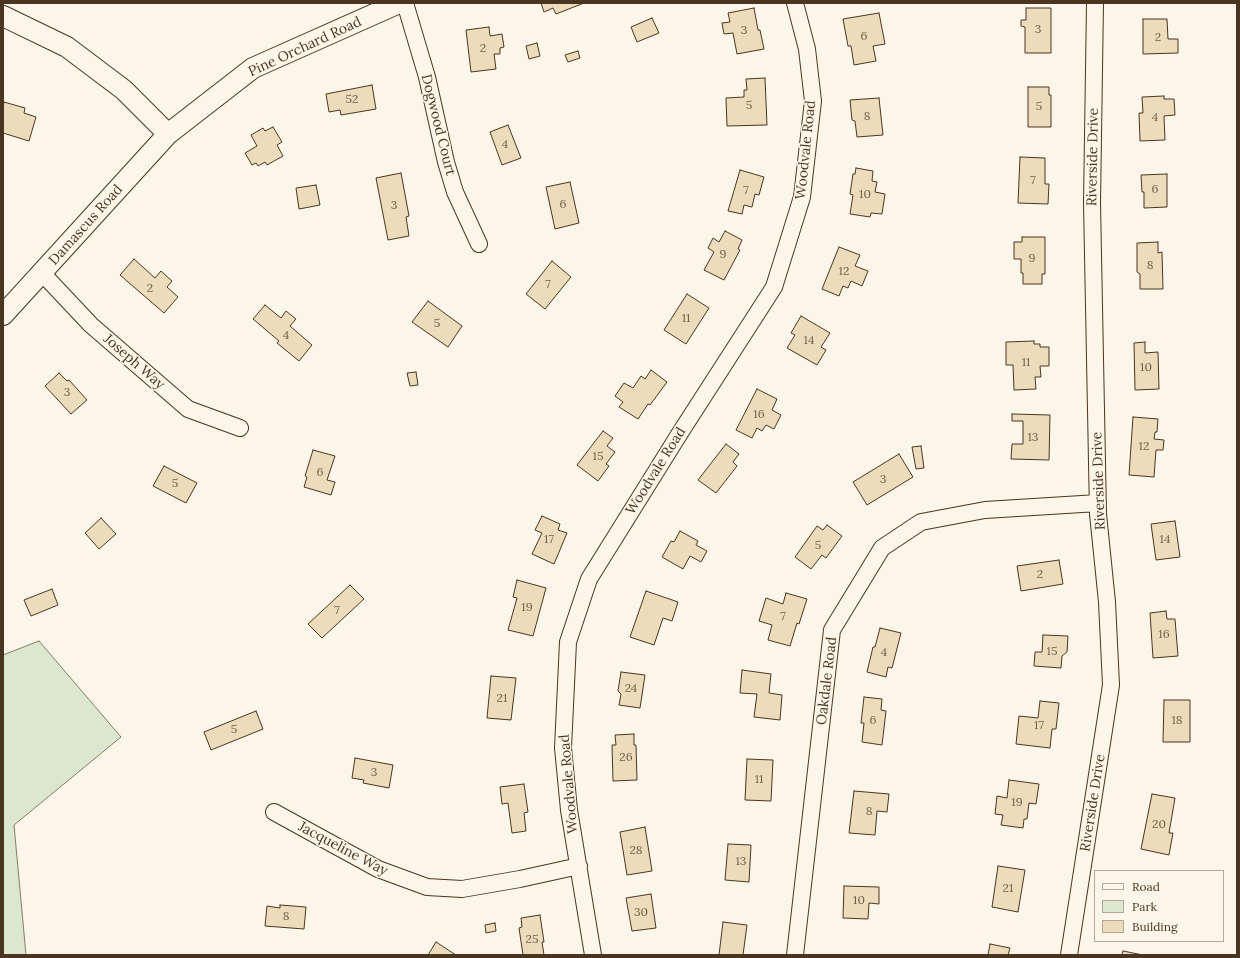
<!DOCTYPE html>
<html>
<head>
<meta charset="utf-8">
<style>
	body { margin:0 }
	#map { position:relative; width:1240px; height:958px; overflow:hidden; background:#fbf6e9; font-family:Lora,serif }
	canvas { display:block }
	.frame { position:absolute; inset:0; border:4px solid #4a3520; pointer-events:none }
	.legend { position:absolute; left:1094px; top:870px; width:130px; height:72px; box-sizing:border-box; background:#fbf6e9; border:1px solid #b4a999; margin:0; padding:5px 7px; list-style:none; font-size:12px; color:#4a3520 }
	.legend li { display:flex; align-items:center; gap:8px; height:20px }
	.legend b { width:20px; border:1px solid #b4a999 }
</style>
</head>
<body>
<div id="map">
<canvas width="1240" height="958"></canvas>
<div class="frame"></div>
<ul class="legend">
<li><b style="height:5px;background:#fbf6e9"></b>Road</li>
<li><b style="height:11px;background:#dce7d0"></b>Park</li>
<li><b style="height:11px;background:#ecdcbc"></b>Building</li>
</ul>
</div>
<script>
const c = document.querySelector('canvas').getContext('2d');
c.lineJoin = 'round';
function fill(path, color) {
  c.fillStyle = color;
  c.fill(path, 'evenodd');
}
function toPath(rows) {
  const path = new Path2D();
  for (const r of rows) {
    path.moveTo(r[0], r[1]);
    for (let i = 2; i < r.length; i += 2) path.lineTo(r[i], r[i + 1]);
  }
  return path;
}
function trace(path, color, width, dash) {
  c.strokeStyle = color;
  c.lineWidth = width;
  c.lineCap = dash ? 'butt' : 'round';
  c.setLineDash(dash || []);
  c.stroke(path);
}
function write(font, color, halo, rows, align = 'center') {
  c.font = font + ' Lora,serif';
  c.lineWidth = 3;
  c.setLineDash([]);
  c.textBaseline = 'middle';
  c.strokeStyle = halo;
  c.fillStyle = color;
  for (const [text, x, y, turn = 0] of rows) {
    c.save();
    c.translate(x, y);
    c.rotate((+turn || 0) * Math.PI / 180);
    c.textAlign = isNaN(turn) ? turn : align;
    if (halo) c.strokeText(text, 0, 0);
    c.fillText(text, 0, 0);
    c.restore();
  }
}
const green = toPath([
	[39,641,121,737,14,825,26,955,3,955,3,655,39,641]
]);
fill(green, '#dce7d0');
trace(green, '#887966', 1);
const building = toPath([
	[541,3,584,3,556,14,553,8,544,12,541,3],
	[754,8,758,30,760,30,764,49,737,54,733,33,724,34,722,23,730,22,728,13,754,8],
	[1026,8,1051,8,1051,53,1025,53,1025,27,1021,26,1021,20,1026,20,1026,8],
	[879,13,885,44,873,46,876,61,854,65,851,46,848,46,843,19,879,13],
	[652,18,659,33,637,42,631,27,652,18],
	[1143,19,1167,19,1168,39,1178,39,1178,53,1143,54,1143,19],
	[489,27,490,36,502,34,504,47,500,48,500,54,494,54,496,69,471,72,466,30,489,27],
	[537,43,540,56,529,59,526,46,537,43],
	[578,51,580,58,568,62,565,55,578,51],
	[765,78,767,125,727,126,726,98,744,97,744,90,747,90,746,79,765,78],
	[372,85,376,109,341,115,340,110,329,112,326,94,372,85],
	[1028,87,1049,87,1049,95,1051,95,1051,127,1028,127,1028,87],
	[1164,96,1164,99,1174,99,1175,115,1164,116,1165,140,1140,141,1139,113,1143,113,1142,97,1164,96],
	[879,98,883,135,857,137,855,121,852,120,850,100,879,98],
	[4,102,25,108,24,113,36,117,29,141,3,133,3,106,4,102],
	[508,125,521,158,502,165,490,132,508,125],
	[273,127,282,142,277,145,283,156,267,165,265,162,258,166,256,163,252,165,245,153,257,146,251,135,263,128,265,131,273,127],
	[1020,157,1045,158,1045,184,1049,184,1048,204,1018,203,1020,157],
	[856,168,873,171,872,181,877,182,875,192,885,194,882,214,871,213,870,217,850,214,853,195,850,194,853,174,855,174,856,168],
	[740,170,764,177,759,195,755,194,752,207,744,205,742,214,728,211,740,170],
	[401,173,409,216,406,217,409,236,388,240,376,178,401,173],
	[1167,174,1167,207,1144,208,1144,192,1142,192,1141,175,1167,174],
	[570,182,579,223,555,229,546,187,570,182],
	[316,185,320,205,299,209,296,188,316,185],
	[725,231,742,240,738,249,740,250,724,280,704,270,714,252,708,248,713,238,719,242,725,231],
	[1022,237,1045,237,1045,274,1042,274,1042,284,1023,284,1023,273,1021,273,1021,259,1014,259,1014,242,1022,242,1022,237],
	[1158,242,1158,253,1162,252,1163,289,1140,289,1140,274,1137,272,1137,243,1158,242],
	[839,247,860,255,855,266,868,271,862,286,851,281,848,288,843,286,839,296,822,289,839,247],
	[134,259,155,278,161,271,172,281,167,287,178,297,164,313,120,275,134,259],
	[552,261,571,277,545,309,526,294,552,261],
	[687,294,709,308,686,344,664,330,687,294],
	[428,301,462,326,448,347,412,322,428,301],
	[265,305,281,318,286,311,296,319,290,326,312,345,299,361,277,343,279,341,253,319,265,305],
	[801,316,830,333,821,347,826,350,817,365,787,348,795,335,791,333,801,316],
	[1034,341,1034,344,1040,344,1040,347,1049,347,1049,366,1040,366,1041,377,1035,377,1036,389,1014,390,1013,365,1006,365,1006,342,1034,341],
	[1145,342,1145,353,1158,352,1159,389,1135,390,1134,343,1145,342],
	[651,370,667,382,650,405,648,404,638,419,619,407,623,402,615,396,624,383,633,388,641,376,645,379,651,370],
	[416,372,418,385,410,386,407,373,416,372],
	[59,373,67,381,69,380,87,400,71,414,45,386,59,373],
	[757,389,777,399,772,410,781,415,774,429,766,425,762,431,757,428,752,438,736,430,757,389],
	[1012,414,1050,415,1049,460,1011,459,1012,444,1023,444,1023,421,1012,421,1012,414],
	[1133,417,1158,419,1157,432,1155,432,1154,439,1164,440,1163,450,1156,450,1154,477,1129,475,1133,417],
	[603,431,613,438,607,446,615,452,606,464,609,466,598,481,577,465,603,431],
	[726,444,739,454,733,462,737,466,716,493,698,480,726,444],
	[921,446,924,468,916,469,912,447,921,446],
	[313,450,335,456,327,480,335,482,331,495,304,487,307,477,305,476,313,450],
	[899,454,913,477,867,505,853,482,899,454],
	[164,466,197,483,186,503,153,486,164,466],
	[542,516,560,524,558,530,567,533,554,564,532,554,542,533,535,530,542,516],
	[101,518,116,534,99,549,85,533,101,518],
	[1175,521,1180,557,1156,560,1151,524,1175,521],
	[827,525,842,536,826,558,822,555,811,569,795,557,817,526,823,530,827,525],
	[680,531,698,541,696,545,707,551,701,562,690,556,683,569,662,557,671,541,674,542,680,531],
	[1059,560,1063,584,1021,591,1017,566,1059,560],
	[517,580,546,588,533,636,508,630,517,598,513,597,517,580],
	[350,585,364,599,322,638,308,624,350,585],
	[52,589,58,605,31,616,24,600,52,589],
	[646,591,678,602,672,621,663,618,654,645,630,637,646,591],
	[786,593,807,599,799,624,797,623,790,646,768,640,772,625,759,621,766,598,783,604,786,593],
	[1166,611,1167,619,1175,619,1178,656,1153,658,1150,613,1166,611],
	[880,628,901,633,892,668,888,667,886,677,867,672,873,647,875,647,880,628],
	[1043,635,1068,636,1067,652,1062,656,1061,668,1034,666,1035,652,1042,652,1043,635],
	[742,670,771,674,769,693,782,695,780,720,754,717,757,694,740,693,742,670],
	[621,672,645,675,640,708,619,705,621,694,618,691,621,672],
	[491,676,516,678,511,720,487,718,491,676],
	[864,697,882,699,881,710,886,711,882,745,862,742,864,723,861,723,864,697],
	[1164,700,1190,700,1190,742,1163,742,1164,700],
	[1040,701,1059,703,1056,729,1052,729,1050,748,1016,744,1019,716,1038,718,1040,701],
	[256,711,263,729,211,750,204,732,256,711],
	[634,734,634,745,636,745,637,780,613,781,612,745,616,745,615,735,634,734],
	[355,758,393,765,389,788,363,783,364,780,352,778,355,758],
	[747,759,773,760,771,801,745,800,747,759],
	[1009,780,1039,784,1036,804,1029,803,1027,819,1024,819,1023,828,1001,825,1003,815,995,814,997,796,1007,798,1009,780],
	[524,784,528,812,524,813,526,831,512,833,508,803,502,804,500,787,524,784],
	[854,791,889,794,887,812,877,811,875,835,849,833,854,791],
	[1152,794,1175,798,1169,833,1173,833,1169,855,1141,849,1152,794],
	[645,827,652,871,627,875,620,832,645,827],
	[728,844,751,845,749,882,725,880,728,844],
	[998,866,1025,870,1018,912,992,907,998,866],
	[844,886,879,887,879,904,869,903,868,919,843,918,844,886],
	[651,894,656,928,632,931,626,898,651,894],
	[280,905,306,907,304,929,265,926,267,906,280,908,280,905],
	[540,915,544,942,542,942,544,955,523,955,519,928,522,927,521,918,540,915],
	[723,922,747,925,743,955,719,955,723,922],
	[495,923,496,931,486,933,485,925,495,923],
	[436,942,456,955,428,955,436,942],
	[990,944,1010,948,1008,955,988,955,990,944],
	[1123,951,1143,955,1122,955,1123,951]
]);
fill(building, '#ecdcbc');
trace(building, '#4a3520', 1);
const minor = toPath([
	[405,3,427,77,446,162,455,192,479,244],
	[42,273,91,325,188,409,240,428],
	[274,812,378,869,427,887,462,889,520,879,579,866],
	[593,955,569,810,563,748,568,642,589,579,680,433,774,287,802,197,813,101,807,49,795,3],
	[795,955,832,630,882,548,921,522,985,510,1098,503],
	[1069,955,1111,685,1107,602,1098,514,1092,203,1095,3]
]);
const tertiary = toPath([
	[3,16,67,47,124,90,168,134],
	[3,315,168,134,253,68,399,3]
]);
trace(minor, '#4a3520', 18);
trace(tertiary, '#4a3520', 22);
trace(minor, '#fbf6e9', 16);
trace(tertiary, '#fbf6e9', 20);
write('12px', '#725f47', null, [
	["3",1038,30],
	["3",744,31],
	["6",864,37],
	["2",1158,38],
	["2",483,49],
	["52",352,100],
	["5",749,106],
	["5",1039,107],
	["8",867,117],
	["4",1155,118],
	["4",505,145],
	["7",1033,181],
	["6",1155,190],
	["7",746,191],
	["10",865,195],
	["6",563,205],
	["3",394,206],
	["9",723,255],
	["9",1032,259],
	["8",1150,266],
	["12",844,272],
	["7",548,285],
	["2",150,289],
	["11",686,319],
	["5",437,324],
	["4",286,336],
	["14",809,341],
	["11",1026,363],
	["10",1146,368],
	["3",67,393],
	["16",759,415],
	["13",1033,438],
	["12",1144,447],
	["15",598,457],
	["6",320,473],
	["3",883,480],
	["5",175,484],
	["17",549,540],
	["14",1165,540],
	["5",818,546],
	["2",1040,575],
	["19",527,608],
	["7",337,611],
	["7",783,617],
	["16",1164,635],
	["15",1052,652],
	["4",884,653],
	["24",631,689],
	["21",502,699],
	["6",873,721],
	["18",1177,721],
	["17",1039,726],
	["5",234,730],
	["26",626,758],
	["3",374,773],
	["11",759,780],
	["19",1017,803],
	["8",869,812],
	["20",1159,825],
	["28",636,851],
	["13",741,862],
	["21",1008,889],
	["10",859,901],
	["30",641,913],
	["8",286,917],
	["25",532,940]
]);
write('14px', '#4a3520', '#fbf6e9', [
	["Pine Orchard Road",305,47,-25],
	["Dogwood Court",438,125,76],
	["Woodvale Road",806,150,-84],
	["Riverside Drive",1093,157,-89],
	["Damascus Road",86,225,-48],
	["Joseph Way",134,362,41],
	["Woodvale Road",656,471,-58],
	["Riverside Drive",1099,481,-92],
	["Oakdale Road",827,681,-83],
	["Woodvale Road",569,784,-95],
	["Riverside Drive",1093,803,-81],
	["Jacqueline Way",343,849,28]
]);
</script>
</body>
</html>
